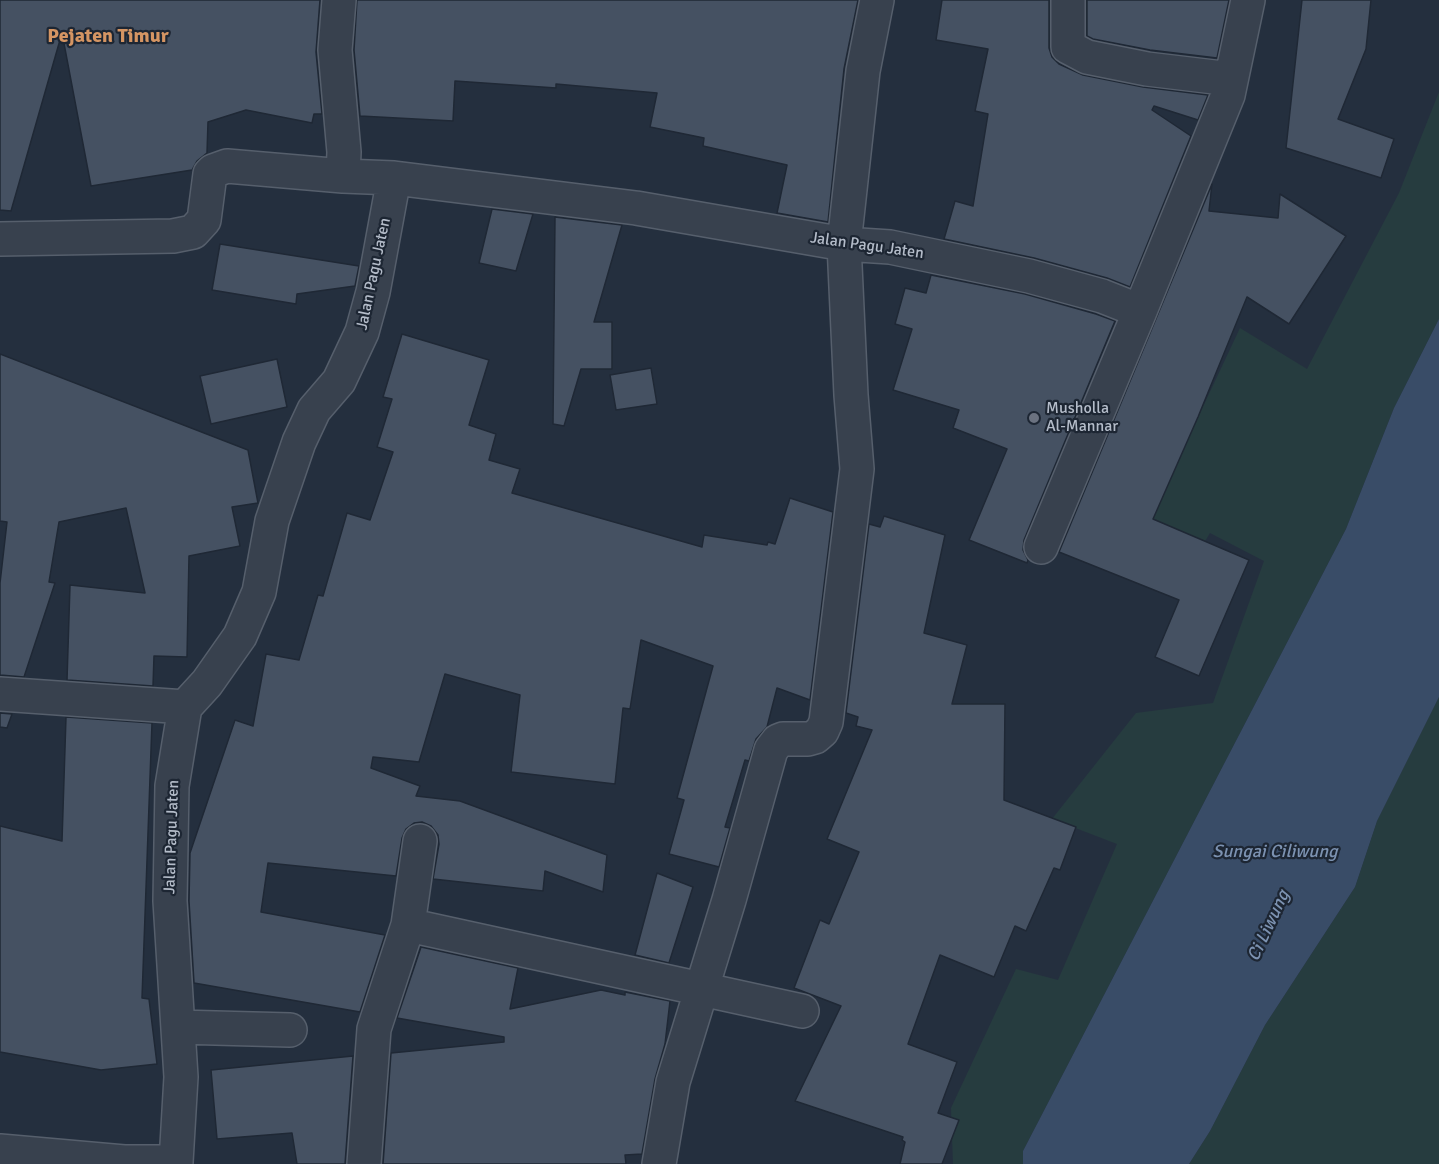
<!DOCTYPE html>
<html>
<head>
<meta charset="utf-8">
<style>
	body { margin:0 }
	canvas { display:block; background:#242f3e }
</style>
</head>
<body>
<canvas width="1439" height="1164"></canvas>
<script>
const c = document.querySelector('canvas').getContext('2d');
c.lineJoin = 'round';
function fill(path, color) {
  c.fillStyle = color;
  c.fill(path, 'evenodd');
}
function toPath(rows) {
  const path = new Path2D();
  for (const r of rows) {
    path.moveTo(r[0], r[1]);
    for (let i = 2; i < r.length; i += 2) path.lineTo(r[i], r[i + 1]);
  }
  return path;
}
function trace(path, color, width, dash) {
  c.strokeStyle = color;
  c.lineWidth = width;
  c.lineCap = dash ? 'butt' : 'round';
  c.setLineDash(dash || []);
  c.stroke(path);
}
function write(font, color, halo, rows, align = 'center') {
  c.font = font + ' Signika,sans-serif';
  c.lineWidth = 4.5;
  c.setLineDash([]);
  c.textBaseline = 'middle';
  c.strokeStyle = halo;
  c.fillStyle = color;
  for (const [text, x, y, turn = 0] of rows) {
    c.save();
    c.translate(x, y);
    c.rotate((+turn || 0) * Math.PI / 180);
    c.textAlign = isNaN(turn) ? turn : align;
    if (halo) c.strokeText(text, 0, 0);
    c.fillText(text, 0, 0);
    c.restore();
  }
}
fill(toPath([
	[1439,92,1439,319,1394,408,1346,529,1023,1151,1023,1164,953,1164,951,1108,1016,969,1058,980,1117,844,1052,819,1136,713,1213,703,1264,561,1210,533,1172,596,1118,571,1168,481,1240,328,1307,369,1399,193],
	[1439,697,1439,1164,1189,1164,1210,1131,1265,1025,1355,887,1377,821]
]), '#263c3f');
fill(toPath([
	[1439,319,1439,697,1377,821,1355,887,1265,1025,1210,1131,1189,1164,1023,1164,1023,1151,1346,529,1394,408]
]), '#394c67');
const building = toPath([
	[0,0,320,0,316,52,322,114,314,114,312,123,246,110,208,122,207,153,197,161,192,170,91,186,62,33,11,211,0,210,0,0],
	[357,0,858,0,844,69,828,222,777,213,787,165,703,146,704,138,650,127,657,93,556,84,556,88,455,81,453,121,360,116,354,50,357,0],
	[942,0,1049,0,1049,48,1052,57,1059,64,1083,75,1143,87,1208,95,1198,120,1154,106,1152,110,1191,136,1130,287,1107,278,1034,258,944,239,955,201,973,206,988,114,975,111,988,49,936,40,942,0],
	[1087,0,1229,0,1217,58,1150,50,1093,39,1087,36,1087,0],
	[1302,0,1371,0,1366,49,1338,119,1394,139,1381,178,1286,148,1302,0],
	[1212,184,1209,211,1278,218,1280,194,1346,236,1289,324,1247,297,1198,417,1153,519,1249,560,1199,676,1155,657,1179,600,1059,552,1212,184],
	[492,209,533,214,516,271,479,263,492,209],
	[555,217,622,225,594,322,612,322,612,369,581,369,564,426,553,424,555,217],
	[220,244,359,266,355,286,297,294,296,304,212,290,220,244],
	[931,275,1025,294,1096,314,1115,321,1024,540,1023,550,1028,560,1027,563,969,540,1007,449,953,428,959,410,893,390,912,329,895,324,905,288,926,293,931,275],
	[402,334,489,360,469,425,496,434,489,460,520,469,512,493,702,547,704,535,767,545,768,542,775,544,790,498,833,512,810,700,777,688,767,727,756,739,749,761,745,760,725,827,730,828,719,867,669,854,684,800,677,798,713,666,641,640,630,709,623,708,615,784,511,772,520,695,445,674,419,762,373,757,371,768,420,786,416,796,460,801,607,855,603,892,545,871,543,891,433,879,439,844,438,835,431,826,422,822,414,823,406,829,402,838,396,876,268,863,261,912,385,935,360,1012,194,983,189,901,190,853,235,720,253,726,266,654,299,660,318,595,323,596,347,513,370,520,393,452,377,447,392,399,383,397,402,334],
	[0,354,248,450,258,503,232,507,240,546,189,556,187,657,154,656,153,686,67,680,70,585,145,593,126,508,59,522,49,582,55,583,24,677,0,675,0,583,7,522,0,521,0,354],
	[277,359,287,407,211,424,200,376,277,359],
	[651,368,657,404,616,410,610,375,651,368],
	[884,516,945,535,924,633,967,645,952,704,1005,704,1004,800,1076,827,1060,870,1054,868,1026,931,1015,926,994,977,940,955,908,1044,957,1062,938,1113,959,1120,942,1164,900,1164,905,1142,902,1140,903,1137,795,1101,841,1006,794,988,820,920,829,924,859,852,827,839,872,730,856,726,858,717,846,713,869,524,880,527,884,516],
	[0,713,12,714,7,728,0,727,0,713],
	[66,717,152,723,142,998,149,999,157,1064,101,1070,0,1052,0,826,62,841,66,717],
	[657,873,693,887,669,963,635,955,657,873],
	[421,947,518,968,510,1009,601,990,625,995,625,992,670,1001,665,1044,655,1079,642,1154,625,1155,626,1164,383,1164,391,1053,504,1042,504,1037,397,1018,421,947],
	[353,1056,345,1164,297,1164,292,1133,217,1139,211,1070,353,1056]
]);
fill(building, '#455162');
trace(building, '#1f2835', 1.5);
const minor = toPath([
	[339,0,335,50,344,152,343,176,394,178],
	[1068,0,1068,47,1087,57,1147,69,1231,79],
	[0,239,173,236,193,232,204,220,210,174,213,171,227,166,343,176],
	[1140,311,1228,95,1248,0],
	[0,694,185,707],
	[408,925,802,1011],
	[178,1027,290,1030],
	[0,1151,124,1162,176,1162,181,1077,170,901,172,786,185,707,207,683,240,636,259,592,272,521,299,442,314,410,339,381,362,332,373,292,394,178,636,208,844,244,890,247,1029,276,1102,296,1140,311,1041,547],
	[364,1164,374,1029,408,925,420,841],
	[659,1164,673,1082,729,900,771,750,778,741,783,739,808,739,815,737,822,731,826,722,857,469,851,395,844,244,863,71,877,0]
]);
trace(minor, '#565f6c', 36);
trace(minor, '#38414e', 33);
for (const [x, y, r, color] of [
	[1034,418,6,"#6b7280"]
]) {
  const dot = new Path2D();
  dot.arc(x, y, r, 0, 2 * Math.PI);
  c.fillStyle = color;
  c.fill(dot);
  trace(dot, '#1d2633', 2);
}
write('16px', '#b4bcc9', '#1d2633', [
	["Jalan Pagu Jaten",867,246,8],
	["Jalan Pagu Jaten",374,274,-78],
	["Jalan Pagu Jaten",172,837,-88]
]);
write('16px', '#b4bcc9', '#1d2633', [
	["Musholla",1046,409],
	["Al-Mannar",1046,427]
], 'left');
write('italic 18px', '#7c92b1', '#1d2633', [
	["Sungai Ciliwung",1275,852],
	["Ci Liwung",1269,926,-65]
]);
write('bold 20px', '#d59563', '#1d2633', [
	["Pejaten Timur",108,37]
]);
</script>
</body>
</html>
